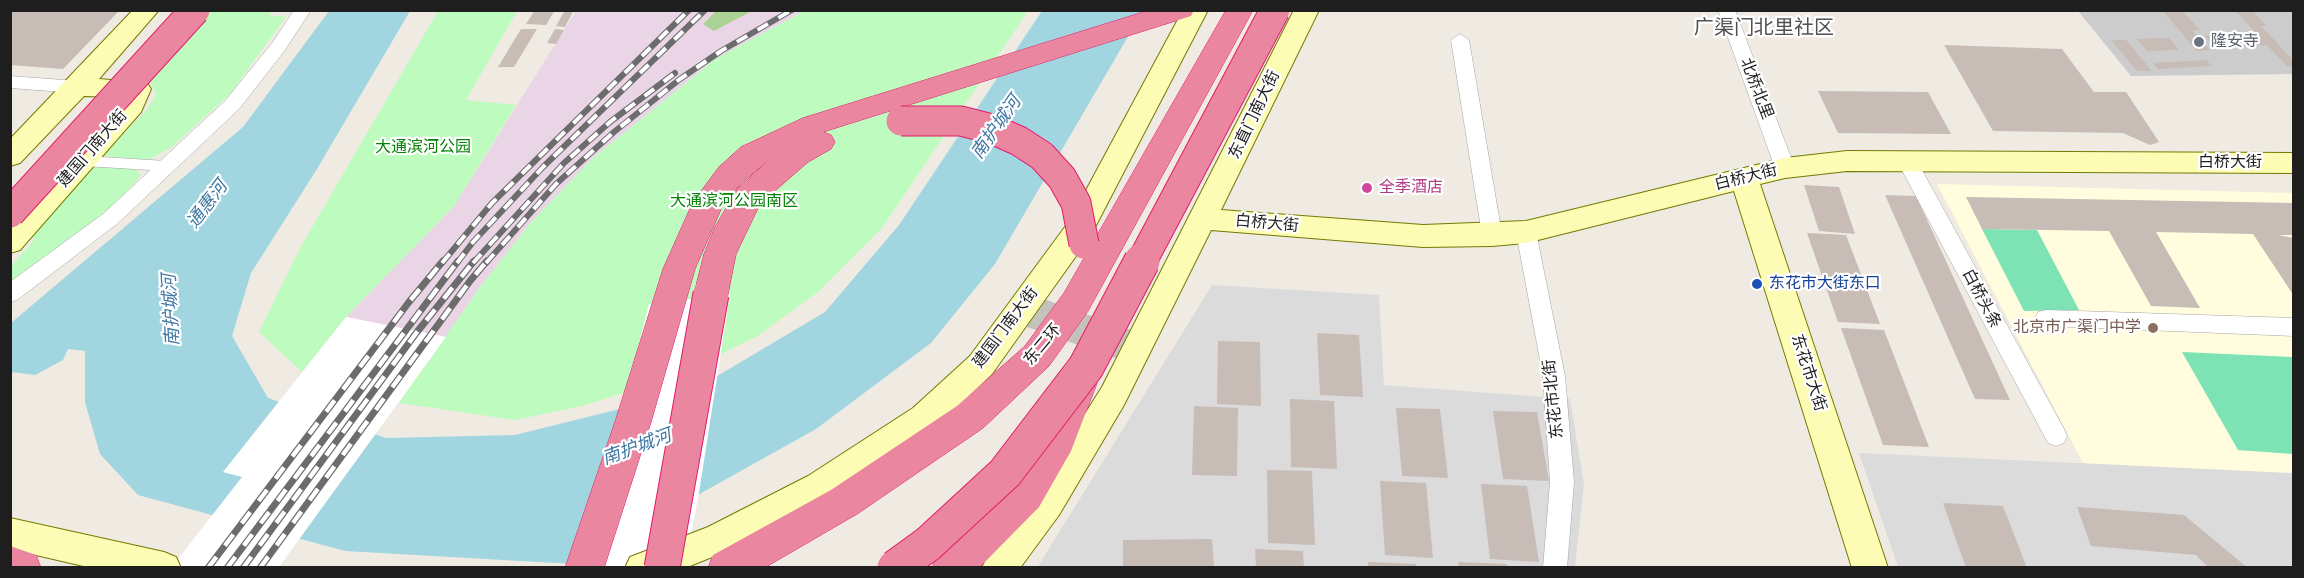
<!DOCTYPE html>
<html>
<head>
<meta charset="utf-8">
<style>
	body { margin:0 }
	#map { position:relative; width:2304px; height:578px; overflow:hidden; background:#efebe3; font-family:"Roboto Condensed",sans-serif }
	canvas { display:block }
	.frame { position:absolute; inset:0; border:12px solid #1e1e1e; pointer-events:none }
</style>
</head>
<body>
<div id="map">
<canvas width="2304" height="578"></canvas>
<div class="frame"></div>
</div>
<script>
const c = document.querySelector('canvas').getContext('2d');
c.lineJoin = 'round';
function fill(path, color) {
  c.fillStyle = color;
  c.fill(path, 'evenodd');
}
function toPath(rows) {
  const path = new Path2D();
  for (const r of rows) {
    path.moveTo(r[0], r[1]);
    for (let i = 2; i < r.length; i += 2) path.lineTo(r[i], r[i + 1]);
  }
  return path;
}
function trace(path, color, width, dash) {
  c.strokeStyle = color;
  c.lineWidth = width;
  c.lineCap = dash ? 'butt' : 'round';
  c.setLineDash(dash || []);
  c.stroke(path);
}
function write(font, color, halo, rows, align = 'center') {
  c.font = font + ' "Roboto Condensed","Noto Sans SC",sans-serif';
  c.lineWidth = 4.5;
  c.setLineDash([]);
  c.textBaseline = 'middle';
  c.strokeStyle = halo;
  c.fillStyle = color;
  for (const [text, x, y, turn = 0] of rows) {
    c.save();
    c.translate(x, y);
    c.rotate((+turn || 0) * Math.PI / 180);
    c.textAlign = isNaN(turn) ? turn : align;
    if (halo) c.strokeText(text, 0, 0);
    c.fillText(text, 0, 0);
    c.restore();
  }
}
fill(toPath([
	[1212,285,1379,295,1384,385,1570,399,1584,484,1575,567,1037,568],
	[1859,453,2293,473,2293,567,1898,567]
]), '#dcdbdb');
fill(toPath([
	[576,11,717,11,703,23,714,31,752,11,804,11,714,60,593,158,532,221,480,287,446,337,346,317,454,206]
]), '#e9d5e6');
fill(toPath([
	[1937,184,2293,193,2293,473,2083,463]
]), '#fffddd');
fill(toPath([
	[2078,11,2293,11,2293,74,2131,76]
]), '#ccc');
fill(toPath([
	[717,10,752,10,752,11,714,31,703,24]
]), '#abd196');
fill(toPath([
	[203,11,272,11,269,15,286,17,230,94,172,147,148,160,103,156,147,109,156,95,149,77],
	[438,11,517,11,466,100,516,105,454,206,346,317,302,372,259,332,300,248],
	[804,11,1028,11,882,228,818,292,756,337,671,378,582,406,515,420,399,403,480,287,532,221,593,158,714,60],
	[92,166,136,169,141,175,118,202,11,286,11,266,35,239,29,237]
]), '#bdfcbe');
fill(toPath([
	[1982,229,2037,230,2079,310,2024,311],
	[2182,352,2293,357,2293,454,2238,450]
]), '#7de3b5');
fill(toPath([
	[329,11,410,11,317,169,251,273,232,336,268,398,386,438,515,435,692,391,825,312,899,225,1042,11,1143,11,995,264,931,343,816,429,574,564,345,551,138,495,100,454,85,402,85,351,68,349,63,360,35,375,11,372,11,323,243,127]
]), '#a1d5e0');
fill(toPath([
	[730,294,698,499,684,567,573,568,619,423,649,304],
	[346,317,446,337,279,567,171,568,242,477,223,472]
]), '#fff');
fill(toPath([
	[10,10,120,10,63,69,10,65],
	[535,10,555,10,546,25,526,24],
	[565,10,574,10,565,27,556,26],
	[2162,10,2183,12,2200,30,2192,31,2210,50,2197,51],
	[2235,10,2252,10,2266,26,2261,26,2294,61,2294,66,2287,66,2267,45,2216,47,2205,36,2257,34],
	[521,29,537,29,514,67,498,67],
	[555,29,564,30,556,44,547,43],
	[2169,38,2179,50,2147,51,2137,39],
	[2111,40,2126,40,2152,71,2137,71],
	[1944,45,2062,49,2094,92,2126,92,2159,142,2150,145,2123,133,1993,131],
	[2206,60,2212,66,2158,69,2153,63],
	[1818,91,1928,92,1951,134,1838,133],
	[1804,185,1839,187,1855,234,1819,231],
	[1885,195,1916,196,2010,400,1975,399],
	[1966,197,2294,203,2294,235,2278,235,2294,238,2294,296,2253,234,2156,232,2200,308,2151,306,2109,231,1982,229],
	[1807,233,1846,235,1880,324,1838,322],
	[1841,328,1884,330,1929,447,1883,445],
	[1317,333,1359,335,1363,397,1320,395],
	[1218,341,1260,342,1261,406,1217,404],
	[1290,399,1334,401,1337,469,1291,467],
	[1194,406,1238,408,1237,476,1192,475],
	[1396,408,1440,409,1448,478,1402,476],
	[1493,411,1537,412,1549,481,1503,479],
	[1267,470,1312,471,1315,545,1268,543],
	[1380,481,1426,483,1433,558,1385,555],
	[1481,484,1527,486,1539,562,1490,559],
	[1943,503,2003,506,2027,568,1966,568],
	[2077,507,2184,515,2248,568,2209,568,2196,555,2091,546],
	[1212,539,1214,568,1123,568,1123,540],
	[1255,549,1303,551,1304,568,1256,568],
	[1368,562,1416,564,1417,568,1368,568],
	[1458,562,1507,564,1507,568,1459,568]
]), '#c7bcb6');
trace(toPath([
	[1021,308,1137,349]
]), '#c5c2bc', 32, [32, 16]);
const lane = toPath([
	[84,161,167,166]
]);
const street = toPath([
	[294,10,311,10,285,50,239,109,117,224,17,300,10,302,10,282,103,214,225,101,273,42,294,10],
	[1718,10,1735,10,1795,168,1792,173,1778,173,1775,168,1718,10],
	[1460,34,1469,40,1502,235,1499,240,1492,243,1485,240,1482,235,1451,40,1460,34],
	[10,76,77,81,83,83,86,87,83,91,77,93,10,88,10,76],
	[1907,154,1914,156,1917,161,2064,429,2067,436,2064,443,2056,446,2048,443,1897,161,1900,156,1907,154],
	[1526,224,1533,227,1536,232,1565,376,1574,482,1567,568,1543,568,1550,482,1543,376,1516,232,1519,227,1526,224],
	[2046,310,2294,318,2294,336,2046,326,2038,324,2035,318,2038,312,2046,310]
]);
const secondary = toPath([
	[133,10,159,10,99,79,147,83,151,89,141,112,20,250,10,253,10,223,117,108,121,97,84,96,20,163,10,166,10,139,133,10],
	[1183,10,1208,10,1091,235,992,374,935,428,832,496,732,549,685,568,625,568,630,557,708,527,808,476,913,408,970,356,1070,220,1183,10],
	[1294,10,1319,10,1221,210,1423,225,1526,221,1785,158,1847,151,2294,153,2294,173,1847,171,1785,178,1760,184,1888,568,1852,568,1734,191,1526,243,1492,246,1423,247,1211,230,1124,405,1059,515,1020,568,982,568,987,557,1035,493,1102,387,1294,10],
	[10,518,164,552,176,557,181,568,92,568,10,549,10,518]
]);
const highway = toPath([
	[1150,10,1194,10,1191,16,823,132,831,135,835,142,831,149,808,162,760,204,736,254,728,294,723,303,711,307,699,303,694,294,704,254,715,227,738,188,770,159,741,183,722,207,695,269,651,422,604,568,565,568,615,422,663,269,693,202,719,167,741,147,803,118,1150,10],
	[1226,10,1253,10,1088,311,1049,366,983,428,857,514,764,568,708,568,713,555,831,490,957,406,1025,346,1064,293,1226,10],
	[1080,369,1092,373,1097,383,1071,451,1039,507,979,568,932,568,937,555,969,528,1013,483,1038,444,1068,373,1080,369],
	[10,546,36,555,41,568,10,568,10,546]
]);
trace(lane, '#a5a5a5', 11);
trace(street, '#a5a5a5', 1);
trace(secondary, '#747a00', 2);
trace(highway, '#e31b6c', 1);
trace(lane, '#fff', 10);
fill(street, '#fff');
fill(secondary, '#fdfcb4');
fill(highway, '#eb86a0');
const railFar1 = toPath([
	[442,263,492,203,689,10],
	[457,263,473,242,543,167,705,10],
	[473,263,564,163,610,122,675,73],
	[486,263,556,184,614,132,680,79,721,51,792,10]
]);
const rail = toPath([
	[208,568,409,302,443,261],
	[227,568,458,261],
	[243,568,417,332,474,261],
	[260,568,470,281,487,261]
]);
trace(railFar1, '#6c6c6c', 6);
trace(rail, '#6c6c6c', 7);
trace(railFar1, '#fff', 4, [12]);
trace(rail, '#fff', 4.5, [14]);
const highwayBridgeFar1 = toPath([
	[901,121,961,121,992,129,1019,141,1042,156,1062,178,1076,203,1084,244],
	[10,213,195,10],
	[1141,263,1275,10]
]);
const highwayBridge = toPath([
	[662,568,711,294],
	[895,568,928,544,1005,473,1086,367,1142,261]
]);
trace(highwayBridgeFar1, '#e31b6c', 31, []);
trace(highwayBridge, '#e31b6c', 37, []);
trace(highwayBridgeFar1, '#eb86a0', 29);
trace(highwayBridge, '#eb86a0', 35);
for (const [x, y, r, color] of [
	[2199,42,6,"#6b7280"],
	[1367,188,6,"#d1479c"],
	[1757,284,6,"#1a4fb4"],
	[2153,328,6,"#8d6e63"]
]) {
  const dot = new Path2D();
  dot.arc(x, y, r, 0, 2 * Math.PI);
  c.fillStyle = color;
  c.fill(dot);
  trace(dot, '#fff', 2);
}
write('16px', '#5b616d', '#fff', [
	["隆安寺",2211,42]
], 'left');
write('16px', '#1e1e1e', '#fff', [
	["北桥北里",1756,89,69],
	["东直门南大街",1255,115,-64],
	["建国门南大街",93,149,-49],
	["白桥大街",2230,163],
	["白桥大街",1746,178,-14],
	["白桥大街",1267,224,5],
	["白桥头条",1981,299,62],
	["建国门南大街",1006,328,-53],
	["东二环",1043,345,-50],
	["东花市大街",1808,373,72],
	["东花市北街",1554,399,-96]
]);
write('16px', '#068208', '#fff', [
	["大通滨河公园",423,148],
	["大通滨河公园南区",734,202]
]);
write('16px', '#b23c85', '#fff', [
	["全季酒店",1379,188]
], 'left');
write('16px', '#164399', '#fff', [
	["东花市大街东口",1769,284]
], 'left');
write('16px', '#785e54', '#fff', [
	["北京市广渠门中学",2141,328]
], 'right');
write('italic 18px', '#4078a3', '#fff', [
	["南护城河",997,128,-55],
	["通惠河",208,205,-53],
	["南护城河",172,310,-93],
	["南护城河",637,448,-20]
]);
write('20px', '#515151', '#fff', [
	["广渠门北里社区",1764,29]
]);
</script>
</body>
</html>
